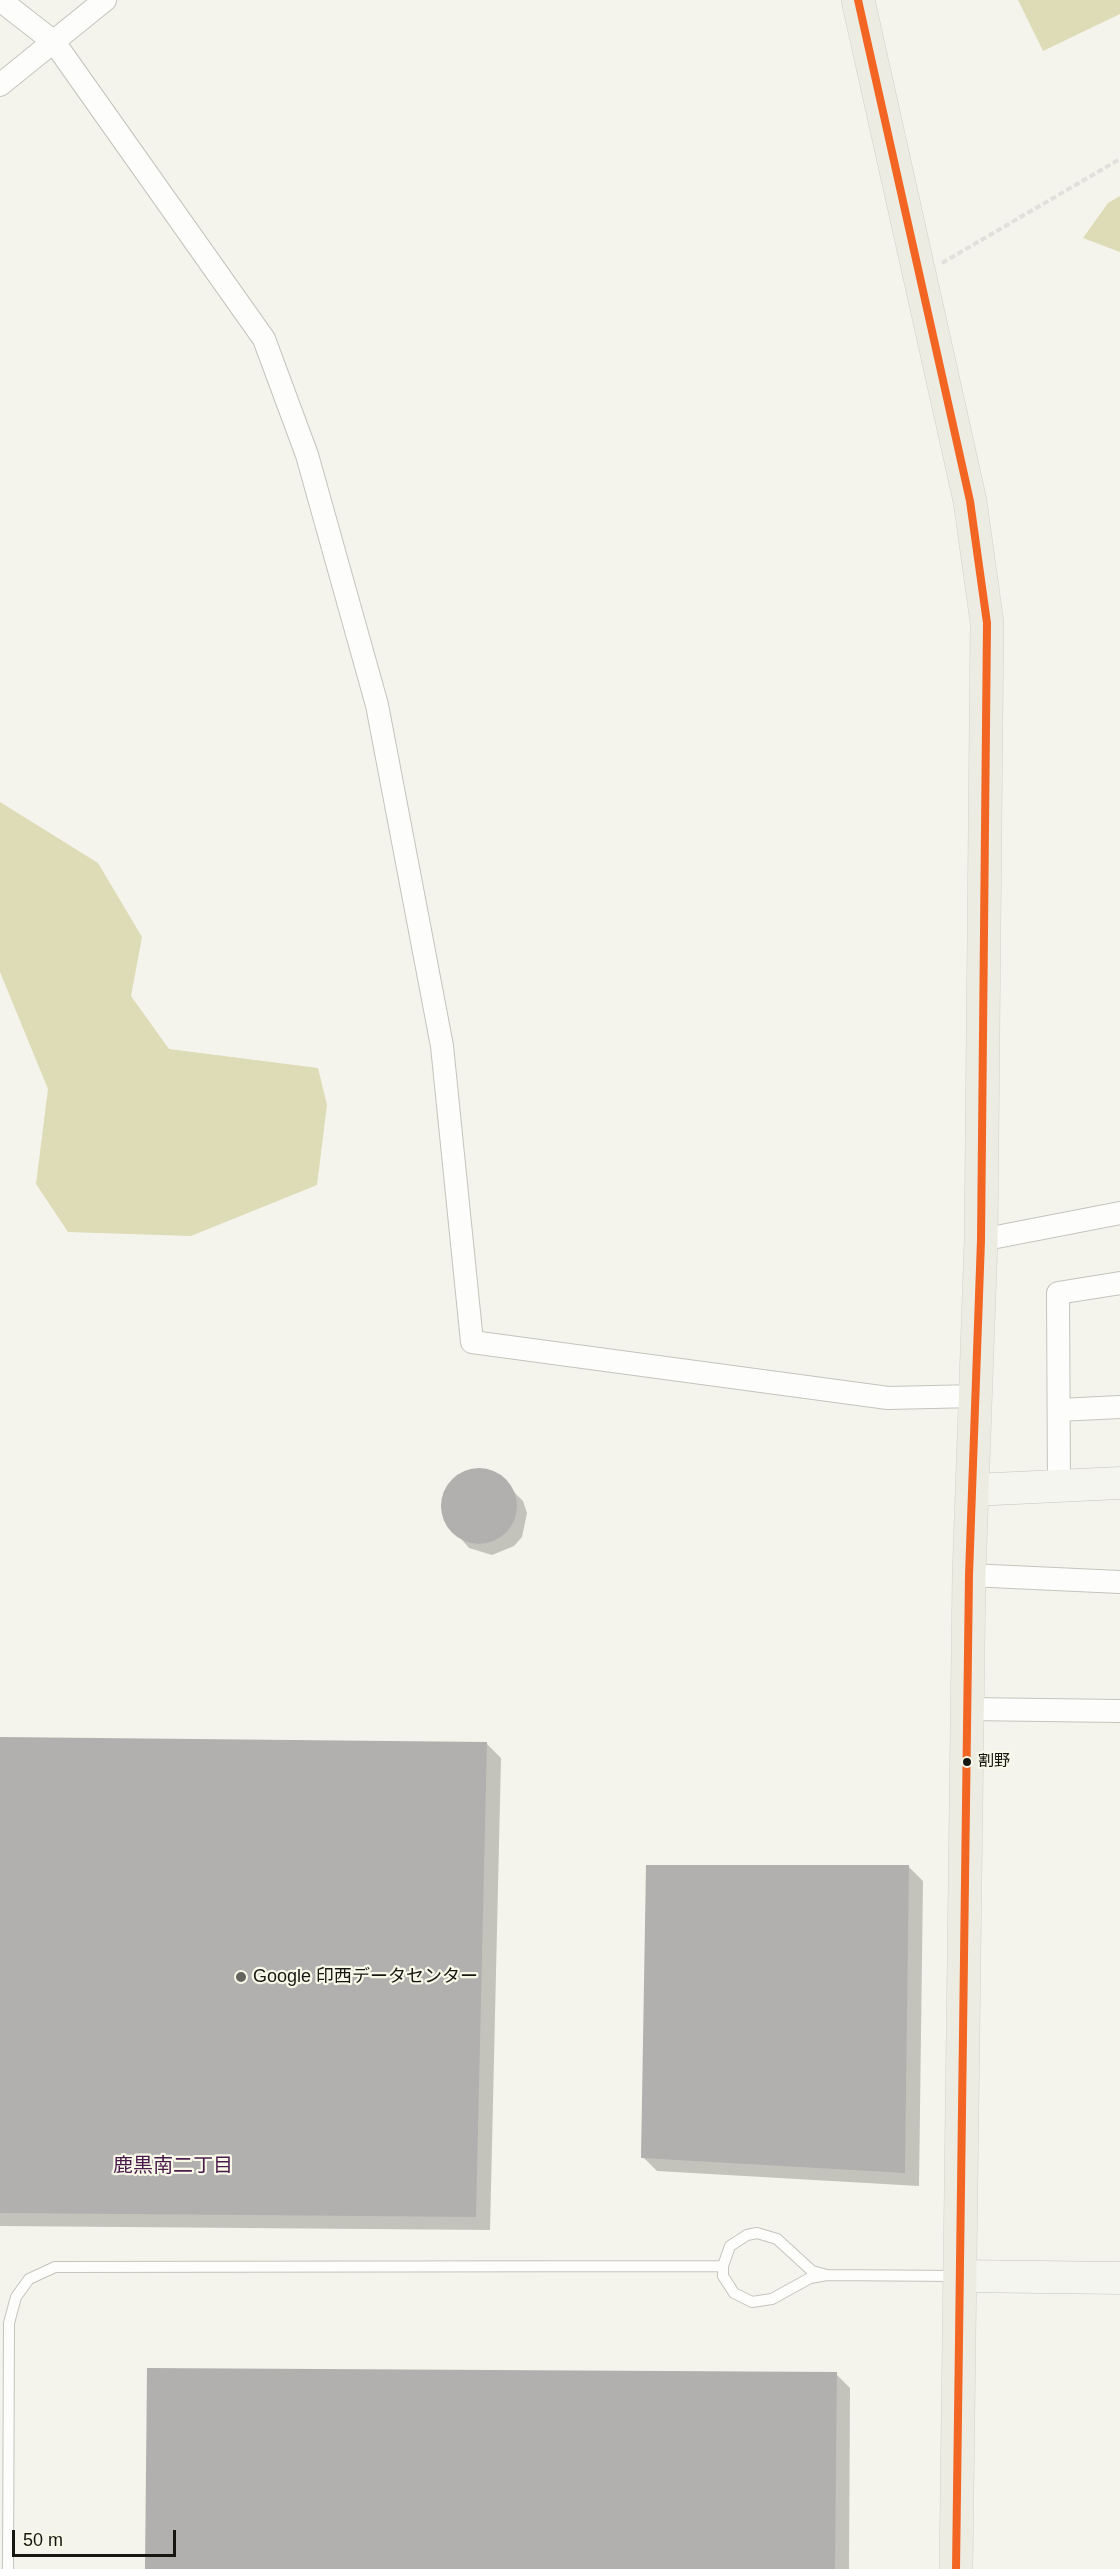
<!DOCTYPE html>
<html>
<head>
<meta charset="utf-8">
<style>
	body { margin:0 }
	#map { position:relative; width:1120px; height:2569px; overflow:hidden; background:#f4f4ec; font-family:Helvetica,sans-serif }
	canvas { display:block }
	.scale { position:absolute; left:12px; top:2530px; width:164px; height:27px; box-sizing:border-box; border:3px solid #171712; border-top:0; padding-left:8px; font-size:18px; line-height:21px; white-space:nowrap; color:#171712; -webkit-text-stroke:4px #f8f8e9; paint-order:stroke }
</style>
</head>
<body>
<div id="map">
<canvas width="1120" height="2569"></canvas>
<div class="scale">50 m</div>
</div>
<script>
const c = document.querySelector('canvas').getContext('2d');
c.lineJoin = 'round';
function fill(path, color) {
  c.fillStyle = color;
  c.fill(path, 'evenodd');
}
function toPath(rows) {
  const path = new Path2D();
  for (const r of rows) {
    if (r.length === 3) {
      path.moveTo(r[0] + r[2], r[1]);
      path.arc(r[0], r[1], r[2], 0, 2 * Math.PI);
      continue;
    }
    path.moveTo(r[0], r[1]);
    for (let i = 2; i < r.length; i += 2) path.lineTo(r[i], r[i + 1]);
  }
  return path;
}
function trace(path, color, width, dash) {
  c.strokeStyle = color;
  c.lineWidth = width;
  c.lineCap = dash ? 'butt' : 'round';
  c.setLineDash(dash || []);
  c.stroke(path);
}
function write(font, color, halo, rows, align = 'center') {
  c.font = font + ' Helvetica,"Noto Sans JP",sans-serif';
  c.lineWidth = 4.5;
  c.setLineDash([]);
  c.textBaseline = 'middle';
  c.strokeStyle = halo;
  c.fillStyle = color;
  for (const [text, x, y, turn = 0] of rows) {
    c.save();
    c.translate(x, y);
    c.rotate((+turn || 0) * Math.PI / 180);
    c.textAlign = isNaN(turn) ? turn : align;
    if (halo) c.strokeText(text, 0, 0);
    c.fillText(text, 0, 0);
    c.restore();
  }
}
fill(toPath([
	[1018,0,1120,0,1120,14,1043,51],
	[1120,196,1120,252,1083,238,1108,203],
	[0,802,98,863,142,937,131,996,169,1049,318,1068,327,1105,317,1185,191,1236,68,1232,36,1184,48,1089,0,972]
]), '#dddcb6');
fill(toPath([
	[482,1469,494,1473,512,1490,523,1501,527,1513,522,1537,514,1546,492,1555,469,1548,443,1518,443,1494,449,1483,470,1470],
	[0,1739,487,1744,501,1758,490,2230,0,2226],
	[909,1867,923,1881,919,2186,657,2171,643,2157],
	[836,2374,850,2388,849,2569,147,2569]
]), '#0003');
fill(toPath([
	[479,1506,38],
	[0,1737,487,1742,476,2217,0,2213],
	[646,1865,909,1865,905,2173,641,2158],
	[147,2368,837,2372,835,2569,145,2569]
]), '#b2b0ae');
const lane = toPath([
	[827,2275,812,2271,777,2239,757,2233,747,2235,730,2246,723,2266,723,2276,734,2293,752,2302,772,2299,810,2278,827,2275,956,2276],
	[8,2569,9,2323,16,2297,29,2279,55,2267,723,2266]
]);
const street = toPath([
	[0,0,54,42,264,339,307,455,377,705,442,1046,472,1342,888,1398,976,1396],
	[0,85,105,0],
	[981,1240,1120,1213],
	[1059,1410,1120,1407],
	[1059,1487,1058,1293,1120,1283],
	[969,1575,1120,1582],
	[968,1709,1120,1711]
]);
const secondary = toPath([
	[973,1490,1120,1483],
	[959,2276,1120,2278]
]);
const primary = toPath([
	[858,0,970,501,987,623,981,1240,969,1575,956,2569]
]);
trace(lane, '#c4c4be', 12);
trace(street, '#c4c4be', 24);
trace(secondary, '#c4c4be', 33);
trace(primary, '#d1d1cd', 34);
trace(toPath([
	[942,263,1120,159]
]), '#e0e0dd', 4, [6, 3]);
trace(lane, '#fdfdfc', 10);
trace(street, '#fdfdfc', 22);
trace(secondary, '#f5f5ef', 32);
trace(primary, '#ecece3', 33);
trace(toPath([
	[858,0,970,501,987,623,981,1240,969,1575,956,2569]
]), '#f26522', 8);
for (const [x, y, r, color] of [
	[967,1762,5,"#171712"],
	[241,1977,6,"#64645e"]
]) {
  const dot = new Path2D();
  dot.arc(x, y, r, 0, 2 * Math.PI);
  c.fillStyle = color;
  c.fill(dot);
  trace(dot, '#f8f8e9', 2);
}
write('16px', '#171712', '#f8f8e9', [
	["割野",978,1762]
], 'left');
write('18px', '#171712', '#f8f8e9', [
	["Google 印西データセンター",253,1977]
], 'left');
write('20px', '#48194a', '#f8f8e9', [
	["鹿黒南二丁目",173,2166]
]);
</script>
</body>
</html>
